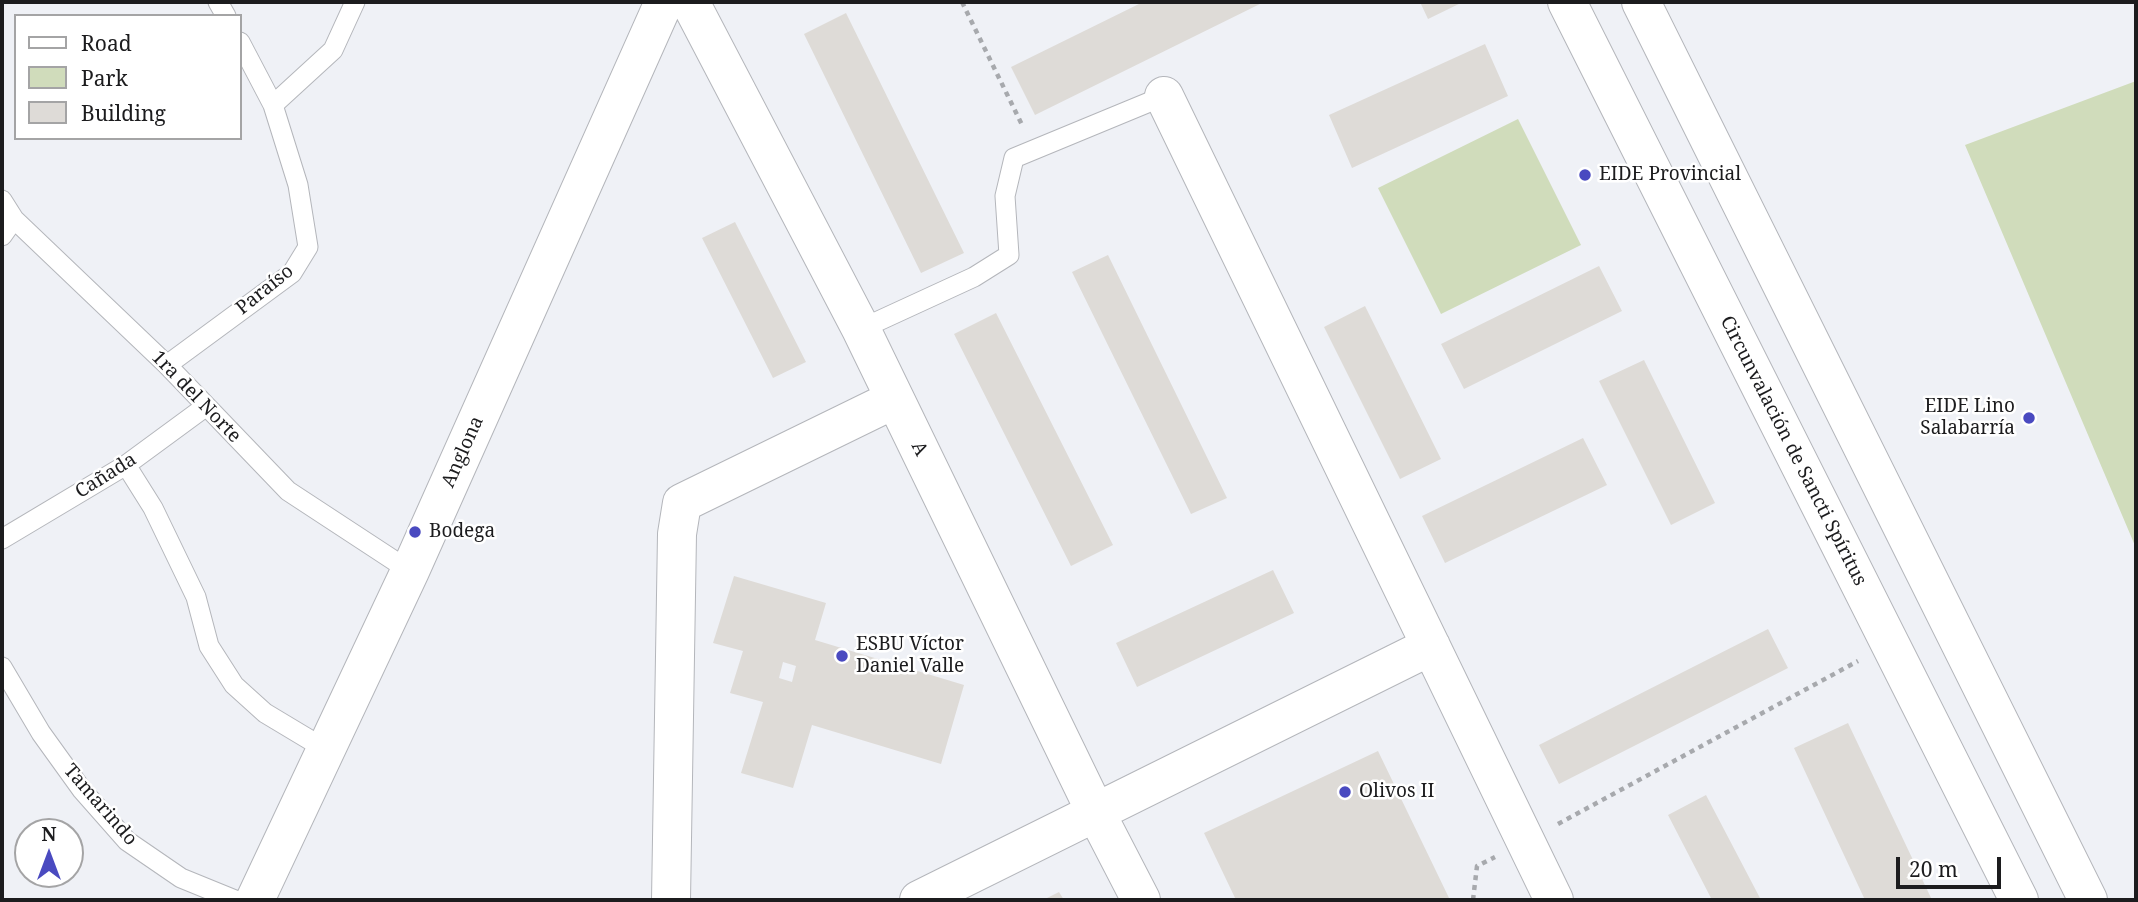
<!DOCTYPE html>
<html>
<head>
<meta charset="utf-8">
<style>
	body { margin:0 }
	#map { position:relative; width:2138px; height:902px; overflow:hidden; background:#eff1f6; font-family:"Noto Serif",serif }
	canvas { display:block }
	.frame { position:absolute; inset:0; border:4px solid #1c1c1e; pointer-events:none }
	.legend { position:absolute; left:14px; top:14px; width:228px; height:126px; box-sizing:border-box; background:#fff; border:2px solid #a4a4a5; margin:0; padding:9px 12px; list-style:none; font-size:21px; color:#1c1c1e }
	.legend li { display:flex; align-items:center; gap:14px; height:35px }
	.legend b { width:35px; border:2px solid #a4a4a5 }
	.north { position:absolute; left:14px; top:818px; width:70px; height:70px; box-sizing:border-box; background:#fff; border:2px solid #a4a4a5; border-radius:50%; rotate:0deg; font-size:19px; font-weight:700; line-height:28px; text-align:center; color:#1c1c1e }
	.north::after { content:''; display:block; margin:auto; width:24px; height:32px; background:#4a4ac0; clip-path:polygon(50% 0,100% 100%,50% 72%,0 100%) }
	.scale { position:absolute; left:1896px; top:857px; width:105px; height:32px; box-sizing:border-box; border:4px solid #1c1c1e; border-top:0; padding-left:9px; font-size:21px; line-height:24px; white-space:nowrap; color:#1c1c1e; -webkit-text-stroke:5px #fff; paint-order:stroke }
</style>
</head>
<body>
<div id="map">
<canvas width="2138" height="902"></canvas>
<div class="frame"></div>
<ul class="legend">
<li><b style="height:9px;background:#fff"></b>Road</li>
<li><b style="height:19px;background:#d0dcbb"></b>Park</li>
<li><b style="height:19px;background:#dedbd7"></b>Building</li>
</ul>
<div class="north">N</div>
<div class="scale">20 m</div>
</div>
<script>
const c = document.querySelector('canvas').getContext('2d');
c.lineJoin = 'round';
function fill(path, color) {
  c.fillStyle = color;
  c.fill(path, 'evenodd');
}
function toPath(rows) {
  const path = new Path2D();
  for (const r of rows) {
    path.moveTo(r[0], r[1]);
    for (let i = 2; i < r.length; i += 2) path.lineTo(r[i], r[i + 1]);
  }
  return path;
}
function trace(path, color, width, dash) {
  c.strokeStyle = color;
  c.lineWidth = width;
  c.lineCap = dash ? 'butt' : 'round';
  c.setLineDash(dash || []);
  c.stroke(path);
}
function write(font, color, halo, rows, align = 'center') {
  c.font = font + ' "Noto Serif",serif';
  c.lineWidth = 5;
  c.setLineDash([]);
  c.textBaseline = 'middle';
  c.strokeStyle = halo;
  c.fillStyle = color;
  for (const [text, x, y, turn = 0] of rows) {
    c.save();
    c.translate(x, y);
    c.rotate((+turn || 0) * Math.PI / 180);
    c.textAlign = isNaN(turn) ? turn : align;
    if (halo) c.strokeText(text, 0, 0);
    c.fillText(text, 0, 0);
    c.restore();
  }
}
fill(toPath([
	[2136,81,2136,548,1965,145],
	[1518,119,1581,245,1441,314,1378,188]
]), '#d0dcbb');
fill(toPath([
	[1143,2,1264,2,1035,115,1011,67],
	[1420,2,1463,2,1428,19],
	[846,13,964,253,921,273,804,34],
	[1485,44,1508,96,1352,168,1329,115],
	[735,222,806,362,773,378,702,238],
	[1108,255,1227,498,1191,514,1072,272],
	[1599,266,1622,311,1464,389,1441,344],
	[1365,306,1441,459,1400,479,1324,327],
	[996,313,1113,545,1071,566,954,334],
	[1644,360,1715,503,1671,525,1599,381],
	[1583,438,1607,485,1445,563,1422,516],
	[1273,570,1294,613,1137,687,1116,643],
	[734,576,826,603,815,640,964,685,941,764,812,725,793,788,741,773,763,702,730,693,743,651,713,643],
	[783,662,796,666,792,682,779,678],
	[1768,629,1788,668,1559,784,1539,745],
	[1848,723,1932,900,1865,900,1794,748],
	[1378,751,1450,900,1236,900,1204,833],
	[1706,795,1761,900,1712,900,1668,815],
	[1059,892,1064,900,1043,900]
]), '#dedbd7');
const lane = toPath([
	[218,2,226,16],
	[273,105,333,50,355,2],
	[2,200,14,219,167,365,288,491,410,571],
	[2,236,14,219],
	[861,329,974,277,1009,255,1005,196,1014,158,1164,96],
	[167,365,292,273,308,247,298,185,273,105,240,42],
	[126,465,153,508,196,597,209,646,234,685,265,713,325,749],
	[2,539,126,465,205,407],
	[2,667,41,733,82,790,127,841,181,878,235,900]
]);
const street = toPath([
	[690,2,861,329,1096,813,1141,900],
	[1164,96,1554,900],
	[255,900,410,571,664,2],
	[671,900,677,534,682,503,895,399],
	[919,900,1431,646]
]);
const highway = toPath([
	[1567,2,2019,900],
	[1641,2,2088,900]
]);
trace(lane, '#b4b6bb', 21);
trace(street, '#b4b6bb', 40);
trace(highway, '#b4b6bb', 40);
trace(toPath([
	[962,2,1023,127],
	[1558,824,1858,661],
	[1473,900,1477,866,1495,857]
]), '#a7a9ad', 4.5, [5, 5]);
trace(lane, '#fff', 19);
trace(street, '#fff', 38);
trace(highway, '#fff', 38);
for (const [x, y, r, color] of [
	[1585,175,7,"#4a4ac0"],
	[2029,418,7,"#4a4ac0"],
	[415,532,7,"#4a4ac0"],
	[842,656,7,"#4a4ac0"],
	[1345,792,7,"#4a4ac0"]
]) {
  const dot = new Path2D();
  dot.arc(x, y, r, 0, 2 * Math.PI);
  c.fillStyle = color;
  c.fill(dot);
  trace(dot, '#fff', 2.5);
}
write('19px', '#1c1c1e', '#fff', [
	["EIDE Provincial",1599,175],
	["EIDE Lino",2015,407,"right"],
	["Salabarría",2015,429,"right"],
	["Bodega",429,532],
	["ESBU Víctor",856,645],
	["Daniel Valle",856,667],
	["Olivos II",1359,792]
], 'left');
write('19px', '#1c1c1e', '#fff', [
	["Paraíso",265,290,-39],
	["1ra del Norte",196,397,46],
	["A",919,449,64],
	["Circunvalación de Sancti Spíritus",1793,451,63],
	["Anglona",463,452,-66],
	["Cañada",106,476,-32],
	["Tamarindo",100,805,49]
]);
</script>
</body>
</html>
